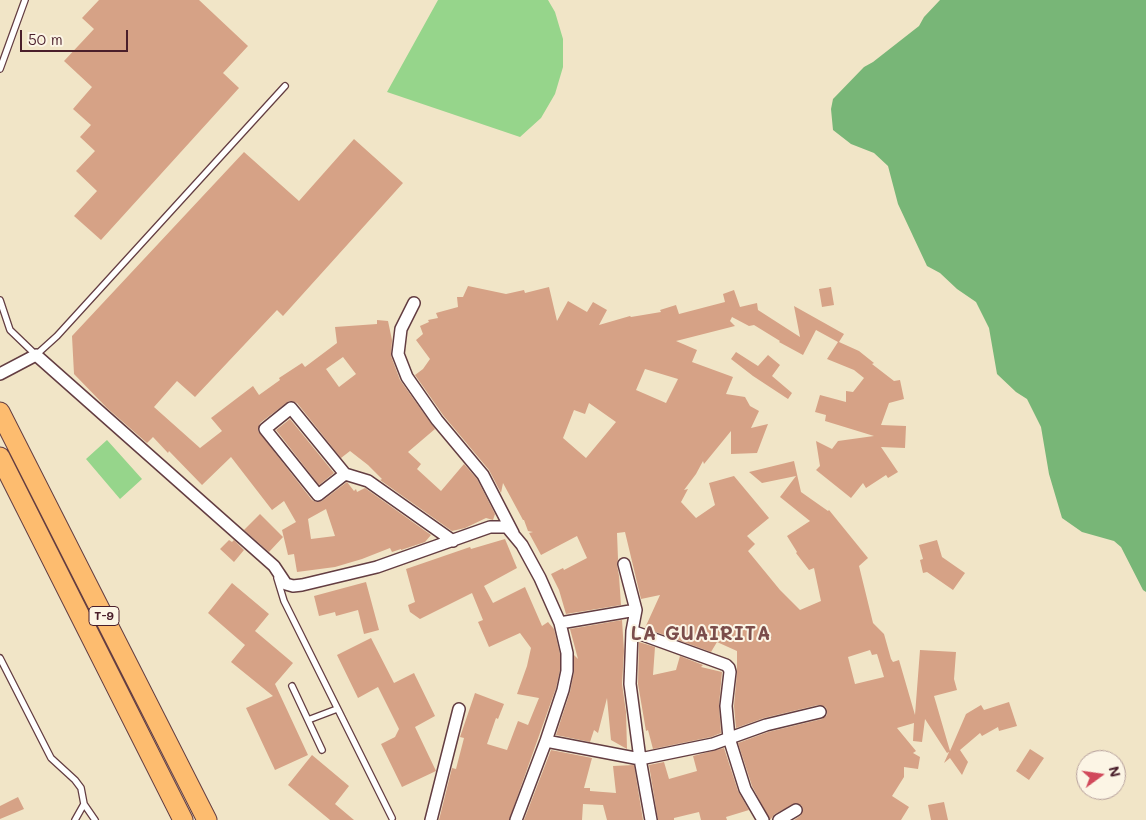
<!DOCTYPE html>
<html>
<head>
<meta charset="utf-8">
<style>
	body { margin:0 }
	#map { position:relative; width:1146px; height:820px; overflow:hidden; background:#f1e5c7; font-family:Mali,sans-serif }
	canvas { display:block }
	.north { position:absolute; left:1076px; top:750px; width:50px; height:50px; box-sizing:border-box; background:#fcf5e5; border:1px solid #b59f9b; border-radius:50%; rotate:76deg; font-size:14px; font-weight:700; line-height:20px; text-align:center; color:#4a1f2b }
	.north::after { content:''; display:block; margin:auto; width:18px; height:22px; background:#d1495b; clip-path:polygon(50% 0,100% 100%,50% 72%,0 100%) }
	.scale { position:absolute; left:20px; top:30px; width:108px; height:22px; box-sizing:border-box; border:2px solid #4a1f2b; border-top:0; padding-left:6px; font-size:15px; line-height:18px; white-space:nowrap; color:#4a1f2b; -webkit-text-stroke:4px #fcf5e5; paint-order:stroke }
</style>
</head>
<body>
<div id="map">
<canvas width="1146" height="820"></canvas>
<div class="north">N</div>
<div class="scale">50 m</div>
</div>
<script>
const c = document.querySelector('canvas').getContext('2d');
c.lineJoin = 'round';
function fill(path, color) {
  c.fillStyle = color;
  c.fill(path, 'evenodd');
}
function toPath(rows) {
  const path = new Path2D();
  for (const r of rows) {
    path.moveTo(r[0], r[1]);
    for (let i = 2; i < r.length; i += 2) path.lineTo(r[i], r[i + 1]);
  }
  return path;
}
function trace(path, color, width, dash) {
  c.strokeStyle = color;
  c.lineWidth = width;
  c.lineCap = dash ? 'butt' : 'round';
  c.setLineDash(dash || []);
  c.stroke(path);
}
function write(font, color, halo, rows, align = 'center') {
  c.font = font + ' Mali,sans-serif';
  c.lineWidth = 4;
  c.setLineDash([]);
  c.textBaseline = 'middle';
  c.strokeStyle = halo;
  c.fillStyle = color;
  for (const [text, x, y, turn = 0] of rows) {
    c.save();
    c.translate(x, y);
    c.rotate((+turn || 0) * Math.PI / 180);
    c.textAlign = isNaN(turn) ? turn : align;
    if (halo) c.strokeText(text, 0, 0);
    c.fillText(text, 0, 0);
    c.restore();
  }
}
fill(toPath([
	[438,0,548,0,555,12,563,39,563,67,555,94,541,118,520,137,387,92],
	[107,440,142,479,120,499,86,459]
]), '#96d58b');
fill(toPath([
	[940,0,1146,0,1146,592,1143,590,1121,547,1114,541,1082,532,1062,518,1049,474,1041,427,1027,399,1016,392,997,374,989,328,976,302,957,289,940,273,927,266,898,204,888,166,874,153,851,144,833,130,831,109,833,99,864,67,873,62,919,26,924,17]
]), '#78b677');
fill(toPath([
	[99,0,199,0,248,46,223,73,239,88,101,240,74,216,97,191,76,171,95,151,80,137,91,125,73,109,92,87,64,61,94,29,82,18],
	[354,139,403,183,283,316,277,310,195,397,177,381,154,407,200,448,222,431,211,418,253,386,259,395,280,380,279,378,302,363,305,367,337,343,335,327,377,324,377,320,388,321,392,340,391,356,400,380,435,429,408,452,421,464,417,469,441,491,464,464,477,479,495,514,493,520,486,518,465,528,452,531,380,480,382,479,368,465,350,451,341,458,297,403,289,401,260,423,258,431,312,500,316,502,322,501,347,482,354,491,356,489,357,492,365,488,431,535,425,542,401,550,401,549,392,552,390,548,362,559,335,567,297,572,294,554,288,555,282,530,296,522,284,501,272,510,231,457,202,485,169,451,168,453,153,437,147,443,107,408,74,374,72,336,244,152,299,201],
	[343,357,356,374,339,387,326,369],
	[326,509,335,536,311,539,308,519],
	[468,286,506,294,524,290,525,293,549,287,557,321,568,301,587,312,593,302,607,310,599,325,630,316,631,317,661,312,660,310,676,305,679,314,725,302,723,294,734,290,740,307,757,303,758,310,800,337,794,306,844,334,839,342,859,351,874,363,872,364,894,381,900,380,904,399,889,403,881,425,906,426,905,448,881,447,898,472,888,478,886,475,866,488,863,483,851,498,816,470,820,466,816,441,832,449,838,441,874,436,825,421,826,415,815,412,820,395,846,402,846,391,853,392,864,378,854,370,827,359,838,342,816,330,803,355,779,342,780,341,754,325,749,326,732,317,730,321,735,326,676,341,697,350,692,362,733,377,726,394,745,397,750,406,759,411,751,428,768,424,757,453,731,454,731,431,704,464,703,461,696,474,684,490,688,489,681,502,696,518,715,505,709,483,734,476,769,518,747,536,755,544,748,551,780,590,800,610,821,601,814,568,809,570,796,553,797,552,787,536,810,521,780,497,796,476,762,483,749,472,794,461,801,492,828,511,829,510,868,558,859,566,873,623,884,634,891,659,893,662,899,660,915,715,920,650,956,652,954,679,957,690,934,696,950,751,966,714,981,705,984,710,1009,702,1017,726,999,731,998,727,982,736,980,733,960,750,968,762,962,775,950,758,944,763,949,752,947,753,925,719,922,742,913,741,914,723,897,728,916,751,913,753,920,757,918,769,904,767,904,777,892,796,909,807,901,820,794,820,800,816,803,810,802,806,796,803,775,814,770,820,752,786,738,743,768,732,822,719,827,715,826,707,818,705,764,718,736,728,734,706,737,673,737,651,717,642,711,652,645,628,660,595,641,599,625,532,617,533,618,559,617,565,619,576,621,605,566,614,559,590,551,574,563,568,564,570,587,558,577,536,541,555,529,533,533,532,528,531,524,520,523,520,503,483,501,493,489,470,443,415,415,375,423,369,430,359,416,340,423,334,420,326,429,322,428,320,438,318,436,313,458,307,457,297,463,297],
	[645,369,678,379,666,403,636,390],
	[589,403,616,422,586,458,563,438,574,410,585,414],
	[870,650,872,655,877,654,884,677,855,684,848,657],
	[831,287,834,305,822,307,819,289],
	[736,352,758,366,768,355,780,365,772,376,792,393,788,399,753,376,731,359],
	[290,419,334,473,319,485,276,430],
	[260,514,283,537,269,552,244,530],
	[505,539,517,568,484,586,493,603,525,587,542,626,548,622,554,629,560,654,560,670,556,688,509,820,439,820,452,768,456,769,464,738,460,737,475,693,504,704,498,719,496,718,487,744,507,750,518,721,528,725,539,698,517,694,527,666,531,648,520,633,489,647,478,622,483,620,472,593,420,619,410,612,408,605,415,602,406,569,470,547,471,549],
	[229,540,232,542,234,540,244,550,234,562,220,549],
	[937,540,942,557,965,573,953,590,927,572,923,573,920,560,923,559,919,545],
	[366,582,379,630,364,634,358,610,336,616,335,612,319,616,314,596],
	[232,583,269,614,255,631,293,663,275,684,308,755,275,770,246,708,273,696,231,662,245,645,208,613],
	[622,620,624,651,622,684,626,712,627,749,611,740,607,698,598,733,594,730,590,742,556,735,570,692,574,672,574,655,578,659,570,629],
	[371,638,394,683,414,673,435,716,415,727,436,771,402,787,381,744,395,737,399,729,378,687,358,698,337,655],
	[639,642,655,647,653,675,676,670,680,656,703,665,701,667,722,672,719,705,721,733,711,737,653,749,648,730,646,731,638,684],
	[724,748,738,791,749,810,726,817,727,820,701,820,699,812,674,818,674,820,658,820,649,765,664,762,669,779,697,771,693,756],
	[1030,749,1044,758,1029,780,1016,771],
	[551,750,592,758,584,788,590,788,590,791,616,793,613,766,634,765,643,820,607,820,603,805,583,804,582,820,524,820],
	[312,755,349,786,335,804,354,820,330,820,288,785],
	[18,797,24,809,0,819,0,806],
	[944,802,948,820,931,820,928,805]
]), '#d6a286');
const service = toPath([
	[0,69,25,0],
	[0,300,10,330,36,355,57,336,285,86],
	[277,578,284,601,392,818],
	[0,658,51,758,75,780,81,788,84,804,95,820],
	[292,686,322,750],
	[308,720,337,709],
	[75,820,84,804]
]);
const minor = toPath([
	[414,303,401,329,398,354,407,377,437,420,483,475,513,533],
	[0,374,36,355,274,566,286,584,293,586,302,585,377,567,490,527,507,527,522,545,540,578,560,623,567,653,567,671,563,690,546,741,516,820],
	[291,408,345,474,318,495,265,429,291,408],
	[345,474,368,481,453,541],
	[624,564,636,610,632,631,630,684,640,759,651,820],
	[560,623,636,610],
	[632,631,726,665,729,668,730,672,726,706,729,738,745,789,763,820],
	[546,741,640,759,713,744,766,725,820,712],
	[431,820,459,709],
	[779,820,796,810]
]);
const trunk = toPath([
	[0,412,207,820],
	[0,457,183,820]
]);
trace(service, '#633d42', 8);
trace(minor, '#633d42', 14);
trace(trunk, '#633d42', 21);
trace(service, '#fff', 5.5);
trace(minor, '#fff', 11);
trace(trunk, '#fdbc6f', 19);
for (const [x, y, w] of [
	[104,616,30]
]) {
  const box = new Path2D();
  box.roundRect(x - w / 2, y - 9.5, w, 19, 4);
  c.fillStyle = '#fcf5e5';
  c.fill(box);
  trace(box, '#4a1f2b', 1);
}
write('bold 12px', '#4a1f2b', null, [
	["T-9",104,616]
]);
c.letterSpacing = '1px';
write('bold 19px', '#7b4d4b', '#fcf5e5', [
	["LA GUAIRITA",701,634]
]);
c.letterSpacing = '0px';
</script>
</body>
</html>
